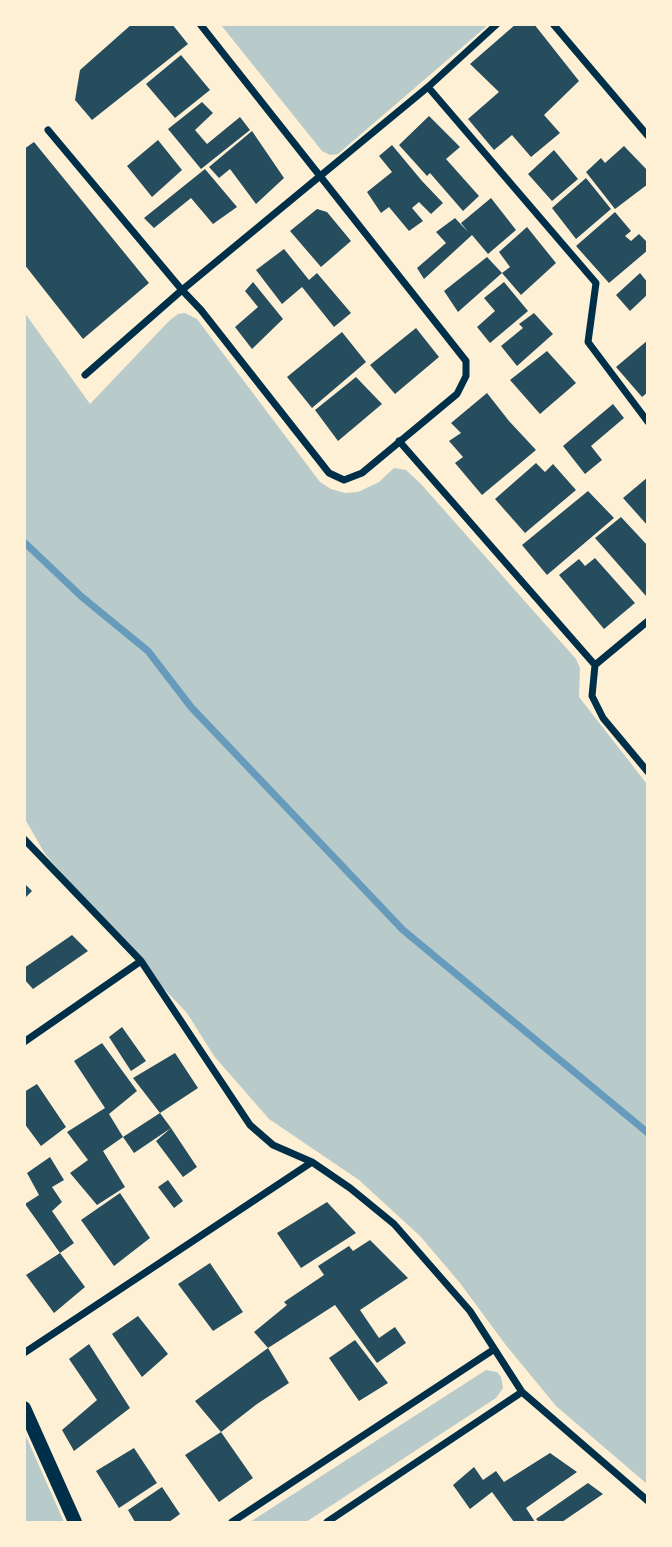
<!DOCTYPE html>
<html>
<head>
<meta charset="utf-8">
<style>
	body { margin:0 }
	#map { position:relative; width:672px; height:1547px; overflow:hidden; background:#fdf0d5; font-family:"Noto Sans",sans-serif }
	canvas { display:block }
	.frame { position:absolute; inset:0; border:26px solid #fdf0d5; pointer-events:none }
</style>
</head>
<body>
<div id="map">
<canvas width="672" height="1547"></canvas>
<div class="frame"></div>
</div>
<script>
const c = document.querySelector('canvas').getContext('2d');
c.lineJoin = 'round';
function fill(path, color) {
  c.fillStyle = color;
  c.fill(path, 'evenodd');
}
function toPath(rows) {
  const path = new Path2D();
  for (const r of rows) {
    path.moveTo(r[0], r[1]);
    for (let i = 2; i < r.length; i += 2) path.lineTo(r[i], r[i + 1]);
  }
  return path;
}
function trace(path, color, width, dash) {
  c.strokeStyle = color;
  c.lineWidth = width;
  c.lineCap = dash ? 'butt' : 'round';
  c.setLineDash(dash || []);
  c.stroke(path);
}
fill(toPath([
	[221,25,488,25,346,147,338,154,330,155,322,151],
	[24,312,90,404,169,321,178,314,185,313,197,319,320,482,331,489,345,493,358,492,379,482,394,468,406,470,421,484,576,659,580,668,579,697,647,784,647,1484,556,1406,505,1344,460,1283,420,1236,359,1180,269,1119,214,1056,187,1013,147,971,45,854,25,819],
	[486,1370,497,1372,501,1377,503,1388,496,1398,306,1522,250,1522],
	[24,1434,25,1434,64,1522,25,1522]
]), '#b9caca');
trace(toPath([
	[24,542,82,597,148,651,191,707,403,930,648,1133]
]), '#669bbc', 7);
fill(toPath([
	[132,24,172,24,188,44,92,120,75,100,80,70],
	[516,24,534,24,579,81,544,115,560,133,531,157,512,135,494,150,468,119,499,92,470,64],
	[181,55,210,90,175,118,146,84],
	[202,102,213,113,195,130,207,144,240,117,250,130,201,169,168,129],
	[429,116,460,147,446,159,479,196,463,211,430,173,427,176,399,145],
	[252,131,284,178,256,204,230,169,219,178,209,167],
	[158,140,182,170,152,197,127,166],
	[34,142,149,283,83,339,24,264,24,149],
	[392,145,422,181,443,203,431,214,419,202,412,208,423,221,409,231,389,207,381,213,367,192,392,172,379,156],
	[624,146,648,171,648,184,615,209,586,172,601,158,605,163],
	[554,150,578,179,552,201,528,174],
	[205,169,237,207,213,224,191,198,154,228,144,218],
	[586,178,611,209,576,239,552,208],
	[491,198,516,230,488,254,472,235,424,279,417,268,446,243,436,232,455,218,468,232,461,223],
	[317,209,327,212,351,241,321,267,290,231],
	[615,212,631,231,625,236,631,241,639,234,648,243,648,250,609,283,576,246],
	[527,227,556,263,521,295,502,273,510,267,499,252],
	[284,249,309,280,317,273,351,313,334,327,302,287,282,304,256,270],
	[487,257,502,273,458,312,444,291],
	[640,273,648,283,648,294,630,311,616,295],
	[253,282,283,319,252,349,235,327,258,307,245,291],
	[504,282,528,311,490,343,477,327,495,311,484,298],
	[534,313,553,334,517,366,501,346,523,328,519,324],
	[416,328,439,357,395,394,370,365],
	[342,332,366,362,312,408,287,377],
	[648,340,648,392,642,397,616,367],
	[547,351,576,383,540,414,510,380],
	[356,377,382,404,338,441,315,410],
	[487,393,509,421,536,450,482,495,455,463,463,457,449,441,461,433,451,423],
	[613,404,624,418,591,446,602,460,585,474,563,446],
	[536,463,545,472,553,464,576,490,525,533,495,499],
	[648,477,648,526,623,498],
	[588,491,614,518,547,575,522,545],
	[621,517,648,546,646,596,595,538],
	[595,558,635,603,604,629,559,575,579,559,585,566],
	[24,883,32,891,24,899],
	[72,935,88,951,33,989,24,979,24,968],
	[122,1027,146,1061,131,1071,109,1037],
	[102,1043,137,1091,109,1114,123,1137,103,1151,125,1187,97,1205,70,1173,88,1160,67,1132,105,1108,74,1061],
	[175,1053,198,1088,160,1113,133,1078],
	[37,1084,66,1127,41,1146,24,1123,24,1092],
	[160,1113,171,1128,197,1167,183,1177,156,1141,171,1128,134,1153,123,1137],
	[50,1157,64,1180,52,1187,62,1202,52,1211,74,1243,60,1253,85,1287,54,1313,26,1275,60,1253,25,1204,39,1195,27,1173],
	[168,1180,183,1201,174,1208,158,1187],
	[120,1193,150,1238,114,1266,81,1220],
	[327,1202,356,1233,301,1268,277,1233],
	[370,1240,408,1278,360,1310,379,1338,395,1327,406,1343,377,1363,335,1305,268,1348,289,1383,257,1404,221,1432,253,1478,219,1502,185,1455,221,1432,195,1401,268,1348,254,1332,287,1305,284,1302,324,1275,318,1266,349,1246,353,1251],
	[210,1263,243,1312,213,1331,178,1284],
	[138,1316,168,1354,142,1377,112,1334],
	[355,1340,388,1383,359,1401,329,1358],
	[89,1344,130,1408,74,1451,62,1430,97,1400,69,1359],
	[134,1448,157,1483,119,1508,96,1471],
	[550,1453,577,1472,526,1508,535,1522,514,1522,492,1492,470,1509,453,1485,474,1467,483,1480,496,1471,504,1482],
	[588,1483,603,1494,562,1522,539,1522,536,1519],
	[162,1487,180,1514,169,1522,135,1522,128,1510]
]), '#264d5e');
trace(toPath([
	[553,24,648,136],
	[428,87,596,283,588,342,648,422],
	[48,130,182,290,201,310,329,473,344,480,362,473,457,394,466,376,466,361,200,24],
	[85,375,182,290,428,87,497,24],
	[399,441,595,665,592,696,603,718,648,772],
	[595,665,648,621],
	[24,839,141,961,250,1125,273,1145,312,1162,350,1188,394,1224,470,1311,522,1392,648,1501],
	[24,1042,141,961],
	[24,1353,312,1162],
	[232,1522,493,1350],
	[327,1522,522,1392]
]), '#003049', 7);
trace(toPath([
	[24,1408,75,1522]
]), '#003049', 14);
</script>
</body>
</html>
